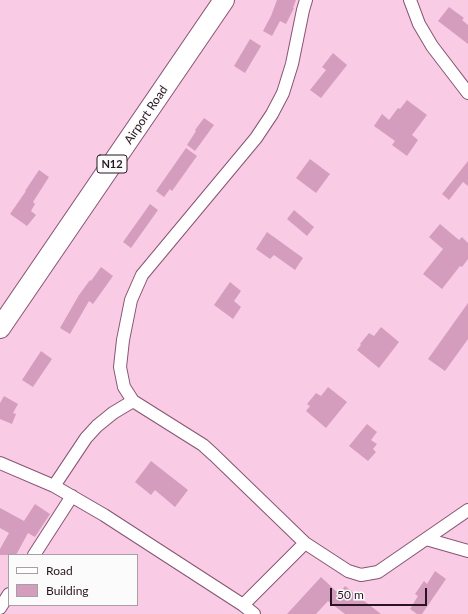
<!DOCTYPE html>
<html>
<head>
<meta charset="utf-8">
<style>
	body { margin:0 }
	#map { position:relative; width:468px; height:614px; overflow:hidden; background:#f9cbe5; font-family:Lato,sans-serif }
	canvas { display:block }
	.legend { position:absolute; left:8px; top:554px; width:130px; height:52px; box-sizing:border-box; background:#fbfbfb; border:1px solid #a79fa4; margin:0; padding:5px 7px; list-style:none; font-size:12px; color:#291521 }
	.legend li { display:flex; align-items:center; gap:8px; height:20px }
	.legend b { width:20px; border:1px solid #a79fa4 }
	.scale { position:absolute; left:330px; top:588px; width:97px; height:18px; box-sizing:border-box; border:2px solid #291521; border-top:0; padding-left:5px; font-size:12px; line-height:14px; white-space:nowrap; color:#291521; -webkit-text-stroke:3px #fbfbfb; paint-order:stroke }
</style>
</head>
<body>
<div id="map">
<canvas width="468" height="614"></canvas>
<ul class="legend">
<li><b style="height:5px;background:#fff"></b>Road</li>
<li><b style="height:11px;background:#d49dbd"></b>Building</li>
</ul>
<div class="scale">50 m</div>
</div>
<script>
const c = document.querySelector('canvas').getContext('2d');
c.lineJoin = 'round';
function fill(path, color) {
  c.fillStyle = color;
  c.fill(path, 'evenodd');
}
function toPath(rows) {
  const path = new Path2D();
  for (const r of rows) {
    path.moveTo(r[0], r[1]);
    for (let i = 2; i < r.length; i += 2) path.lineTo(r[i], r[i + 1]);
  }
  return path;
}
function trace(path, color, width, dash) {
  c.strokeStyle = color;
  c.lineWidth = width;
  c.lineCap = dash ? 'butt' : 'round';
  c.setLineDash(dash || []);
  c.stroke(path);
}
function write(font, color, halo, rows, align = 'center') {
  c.font = font + ' Lato,sans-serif';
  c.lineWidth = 3;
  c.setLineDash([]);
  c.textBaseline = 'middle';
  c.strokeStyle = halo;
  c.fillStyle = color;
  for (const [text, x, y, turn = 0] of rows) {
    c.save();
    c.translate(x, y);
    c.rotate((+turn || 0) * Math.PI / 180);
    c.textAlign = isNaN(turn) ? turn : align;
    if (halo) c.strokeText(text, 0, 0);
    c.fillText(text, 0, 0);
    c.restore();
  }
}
fill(toPath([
	[277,0,296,0,293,8,294,8,286,24,280,21,272,36,263,31,271,16],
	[449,7,464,18,462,20,468,25,468,44,438,21],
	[250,39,261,46,245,73,234,66],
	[333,53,347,65,321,98,310,90,326,70,322,67],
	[407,100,427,115,412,135,418,140,407,156,392,145,395,141,374,126,382,114,389,120,398,108,400,109],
	[204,118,214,125,195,151,187,145,196,131,195,130],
	[186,148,197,156,172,191,170,189,164,197,156,191],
	[310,159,330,174,316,193,296,178],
	[468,161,468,186,463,182,449,200,442,194],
	[39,170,49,177,33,202,35,204,31,211,36,215,27,226,10,214,26,191,25,191],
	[150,204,158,210,131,248,123,242],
	[294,210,314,227,307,236,287,219],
	[440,224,459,240,462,237,468,243,468,259,462,267,460,266,442,289,423,274,443,249,429,237],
	[267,232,303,258,295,270,274,255,270,259,256,249],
	[101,267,113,276,93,304,89,301,70,334,60,328,79,295,90,280,91,281],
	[230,282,241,291,234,301,241,307,233,319,214,305],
	[468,303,468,339,445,371,428,359],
	[381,327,399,342,379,368,357,350,361,345,360,344,369,333,374,336],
	[41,351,52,359,33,387,22,380],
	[328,387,347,402,326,428,306,411,310,406,307,404,316,393,321,396],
	[4,396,18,404,13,413,16,414,12,424,0,419,0,403],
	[367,424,377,432,371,440,377,444,373,449,376,452,368,461,349,446],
	[151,461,188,490,175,507,155,490,151,495,135,482],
	[35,504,50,514,35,537,28,533,16,555,0,555,0,549,9,533,0,528,0,508,24,521],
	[435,571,446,579,422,614,417,614,410,609,418,596,415,594,424,581,427,584],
	[321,577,339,594,345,586,381,614,345,614,328,601,316,614,287,614]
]), '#d49dbd');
const minor = toPath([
	[306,0,303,10,292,64,283,93,272,114,256,138,142,275,131,300,123,340,120,367,124,387,133,401,203,445,214,455,305,543,348,571,361,575,378,572,468,510],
	[410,0,419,24,432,46,468,93],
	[0,463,54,486,104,515,243,605,254,614],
	[54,486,86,438,97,426,113,413,133,401],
	[426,539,468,551],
	[34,555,72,496],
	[243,605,305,543],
	[0,608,9,594]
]);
const trunk = toPath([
	[0,328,224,0]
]);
trace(minor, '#875573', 14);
trace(trunk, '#875573', 22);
trace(minor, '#fff', 12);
trace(trunk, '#fff', 20);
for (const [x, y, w] of [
	[112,164,30]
]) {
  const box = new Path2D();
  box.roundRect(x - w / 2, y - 9, w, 18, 3);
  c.fillStyle = '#fbfbfb';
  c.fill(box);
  trace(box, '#291521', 1);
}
write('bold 11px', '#291521', null, [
	["N12",112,164]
]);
write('12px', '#291521', '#fbfbfb', [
	["Airport Road",146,115,-56]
]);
</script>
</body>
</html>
